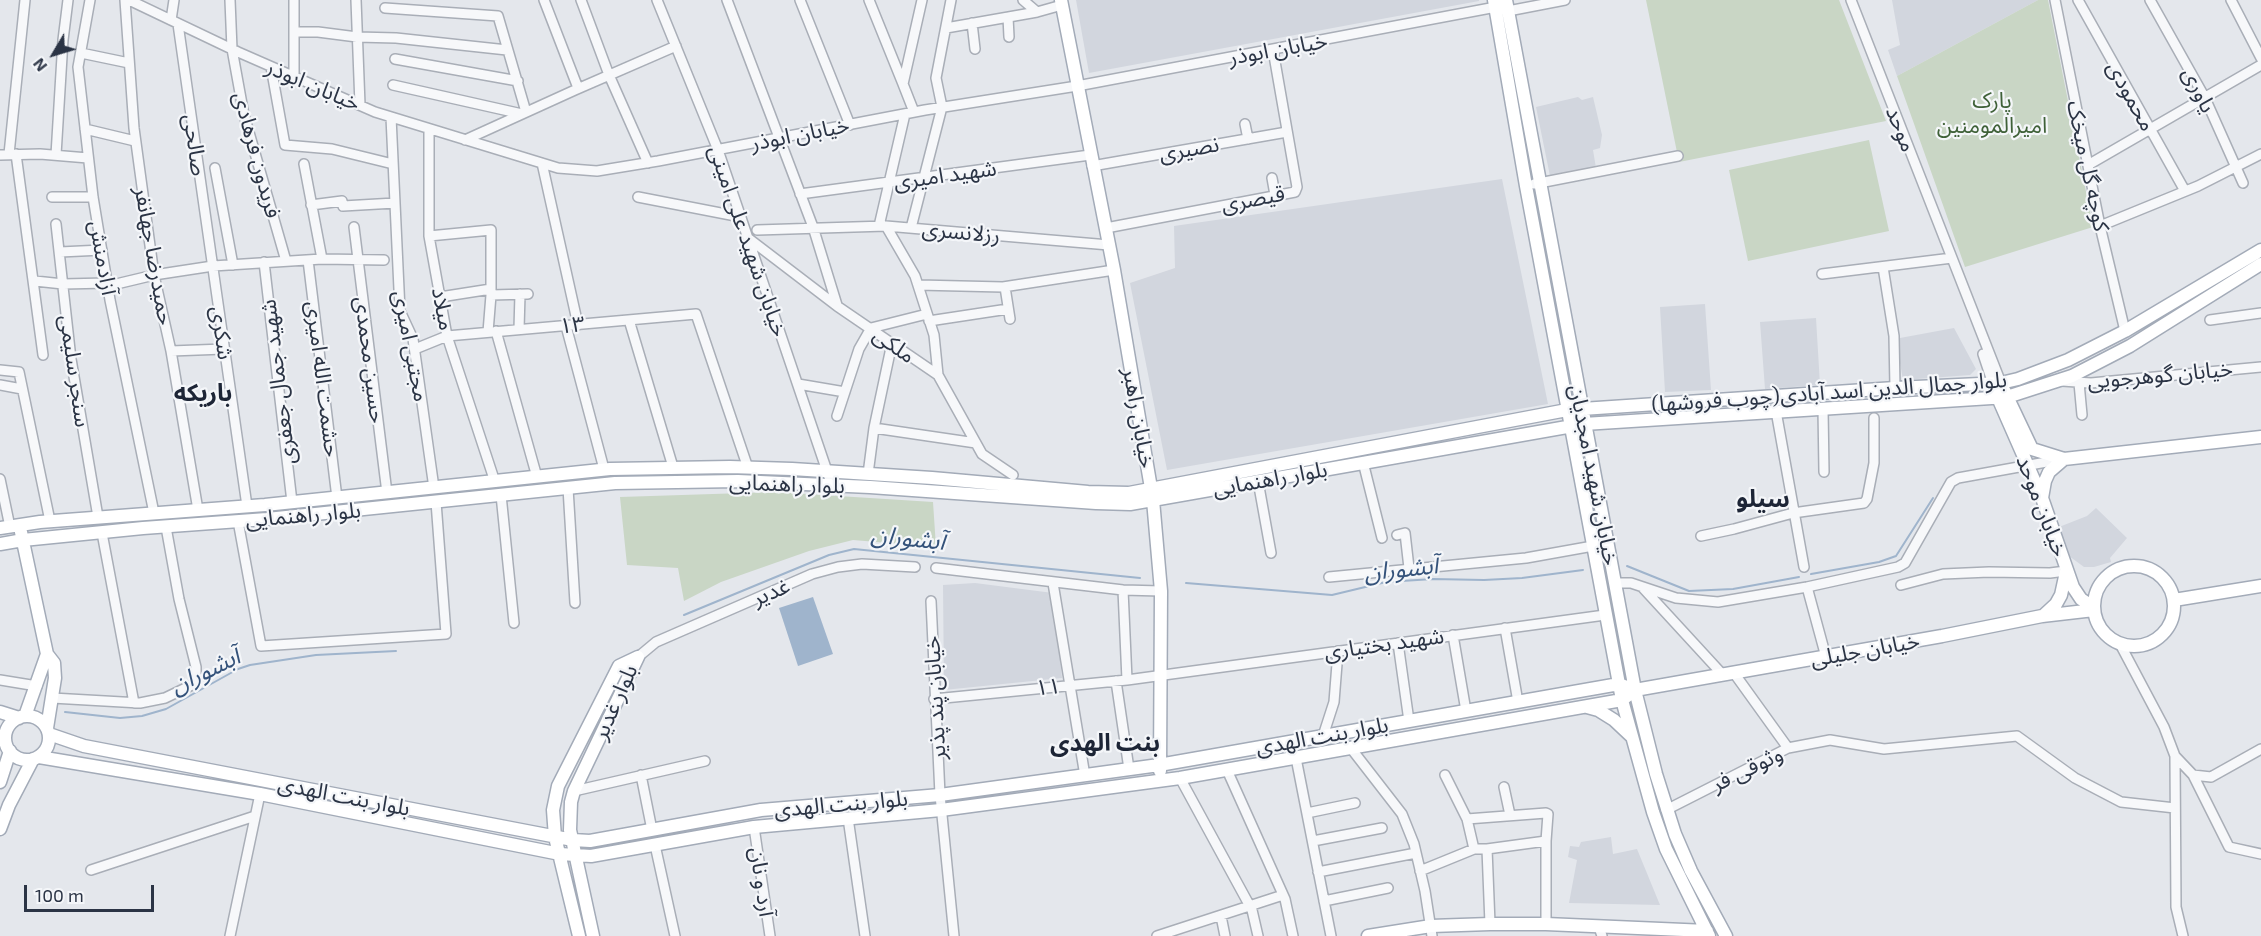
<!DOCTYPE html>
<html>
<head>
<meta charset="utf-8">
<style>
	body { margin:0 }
	#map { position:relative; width:2261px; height:936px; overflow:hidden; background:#e4e7ec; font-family:"Exo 2",sans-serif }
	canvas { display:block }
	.north { position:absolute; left:24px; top:24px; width:60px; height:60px; -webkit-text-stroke:4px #f4f6f9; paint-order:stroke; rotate:232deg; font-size:16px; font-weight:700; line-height:24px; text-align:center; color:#2b3445 }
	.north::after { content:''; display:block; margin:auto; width:21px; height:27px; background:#2b3445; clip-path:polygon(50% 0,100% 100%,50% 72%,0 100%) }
	.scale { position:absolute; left:24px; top:885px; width:130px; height:27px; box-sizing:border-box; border:3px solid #2b3445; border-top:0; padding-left:8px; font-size:18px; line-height:21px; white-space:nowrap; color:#2b3445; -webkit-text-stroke:4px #f4f6f9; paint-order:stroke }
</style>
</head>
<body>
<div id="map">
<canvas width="2261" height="936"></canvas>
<div class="north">N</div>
<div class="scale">100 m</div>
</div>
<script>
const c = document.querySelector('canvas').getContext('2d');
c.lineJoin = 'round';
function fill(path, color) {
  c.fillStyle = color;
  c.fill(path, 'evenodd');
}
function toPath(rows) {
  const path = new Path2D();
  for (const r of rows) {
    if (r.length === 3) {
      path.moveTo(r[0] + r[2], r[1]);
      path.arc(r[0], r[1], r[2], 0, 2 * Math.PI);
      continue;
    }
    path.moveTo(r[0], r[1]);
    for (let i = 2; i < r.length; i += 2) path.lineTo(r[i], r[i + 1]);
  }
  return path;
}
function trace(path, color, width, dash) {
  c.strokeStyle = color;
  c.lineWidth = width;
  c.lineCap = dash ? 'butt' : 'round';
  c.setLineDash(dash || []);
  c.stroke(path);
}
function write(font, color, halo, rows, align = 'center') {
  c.font = font + ' "Exo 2","Noto Sans Arabic",sans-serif';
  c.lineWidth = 4.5;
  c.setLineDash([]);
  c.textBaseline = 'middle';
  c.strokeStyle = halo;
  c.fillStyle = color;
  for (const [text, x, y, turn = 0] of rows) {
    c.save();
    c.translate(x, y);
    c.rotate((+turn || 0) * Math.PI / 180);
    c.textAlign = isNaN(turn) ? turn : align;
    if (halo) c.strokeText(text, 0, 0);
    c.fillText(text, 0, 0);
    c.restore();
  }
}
fill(toPath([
	[1076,0,1479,0,1479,1,1089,73],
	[1892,0,2038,0,1897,76,1888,50,1900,45],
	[1578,97,1582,100,1593,97,1602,135,1600,148,1593,150,1596,168,1550,176,1536,107],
	[1502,179,1548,404,1167,470,1130,283,1175,268,1174,226],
	[1705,304,1711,390,1665,392,1660,307],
	[1816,318,1820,385,1765,389,1760,322],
	[1954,328,1976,369,1970,375,1903,380,1897,345,1900,338],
	[2096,508,2127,538,2110,558,2111,562,2094,567,2084,567,2069,556,2059,527,2087,516],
	[975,583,1053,593,1062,678,944,690,943,585],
	[1611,837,1613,854,1637,849,1660,905,1569,903,1577,860,1568,857,1570,846,1579,847,1581,842]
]), '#d2d6de');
fill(toPath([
	[1646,0,1839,0,1886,121,1679,162],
	[2038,0,2048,0,2093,227,1965,267,1897,76],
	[1869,140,1889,231,1748,261,1729,170],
	[775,492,933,502,936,547,853,540,809,551,721,582,684,601,678,568,627,565,620,497]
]), '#c9d6c5');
fill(toPath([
	[813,597,833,654,798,666,779,608]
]), '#9fb4cc');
trace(toPath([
	[1627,566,1689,591,1733,589,1799,577],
	[1811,574,1879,562,1896,556,1933,498],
	[1186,583,1332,595,1386,582,1433,579,1484,580,1522,578,1583,570],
	[684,615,829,555,854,549,1140,578],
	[65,712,120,718,142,716,166,709,238,669,250,665,316,655,396,651]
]), '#9fb4cc', 2);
const minor = toPath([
	[90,0,78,67,93,197,110,300,154,513],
	[125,0,134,128,154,275,171,351,198,510],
	[129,0,238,52,375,112,558,168,597,171,658,161,925,110,1077,86,1496,7,1508,11,1565,0],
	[230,0,232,49,244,115,286,261],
	[294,0,294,78],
	[356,0,360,105],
	[544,0,578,88],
	[581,0,609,75,648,163],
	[657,0,718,150,829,477],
	[727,0,813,227,837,305],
	[800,0,850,125],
	[869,0,903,84],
	[1023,0,1037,12,1062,5],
	[1851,0,2001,383],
	[2055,0,2100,226,2125,331],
	[2078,0,2185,191],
	[2150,0,2205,98,2243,183],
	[2231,0,2261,58],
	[385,8,498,16,526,112],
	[1008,17,1009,37],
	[171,20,174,0],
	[972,23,975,49],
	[178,24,247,506],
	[946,28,1037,12],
	[294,32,318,32,357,37,396,38,507,50],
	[81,53,129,63],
	[395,59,518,81],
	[271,67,285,145,332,149,393,164],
	[393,85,522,114],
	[914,112,903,84,922,0],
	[391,117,400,311,413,339,434,488],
	[1245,124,1248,139],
	[85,129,135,141],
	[429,130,429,236,447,336,495,482],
	[465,140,575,90,676,46],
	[9,154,25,0],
	[16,154,43,355],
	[0,155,40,154,88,158],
	[56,155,63,40,68,0],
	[542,163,578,325],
	[304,164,322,259],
	[2088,165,2261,65],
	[1092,166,1287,132],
	[215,168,233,265],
	[1272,178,1275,195],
	[1534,184,1678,156],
	[800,194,1090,155],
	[52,197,93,197],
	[638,197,741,217],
	[311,205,342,201,343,206,395,203],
	[56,224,71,359,98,517],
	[879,226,905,114],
	[886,226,915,276,934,335,938,375],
	[2100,226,2198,186,2261,154],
	[354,227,387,493],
	[911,228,942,107,936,78,951,0],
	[1106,228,1295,192,1297,187,1273,50],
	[757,230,886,226,1109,245],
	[429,236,491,230,491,295,528,294],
	[748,238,837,306,938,375,982,454,1013,475],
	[60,252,102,250],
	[308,260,337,498],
	[264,262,292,502],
	[1883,267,1894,336,1895,388],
	[1822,274,1952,258],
	[35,281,63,284,107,283],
	[918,285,1003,287,1114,270],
	[108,286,154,275,213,266,322,259,384,260],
	[1005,287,1010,319],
	[440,297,491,289],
	[629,320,673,467],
	[2210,320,2261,313],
	[929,321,1008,309],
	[566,326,604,469],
	[519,329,520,294],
	[496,331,537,477],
	[488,332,491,295],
	[415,349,447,336,696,314,748,468],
	[171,351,224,349],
	[1983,354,1993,384],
	[0,370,19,372,50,521],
	[2062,381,2091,383,2261,367],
	[2079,383,2082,415],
	[798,384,845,392],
	[0,385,22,389],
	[1823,409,1824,472],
	[1776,411,1804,567],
	[837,416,859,349,871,328,927,314],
	[874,428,976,443],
	[1363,462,1382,538],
	[868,474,874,428,892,343],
	[0,479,10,527],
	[1258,481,1271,553],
	[568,488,575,603],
	[501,495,514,623],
	[238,521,261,646,446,634,436,502],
	[102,533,134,703],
	[1397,535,1405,533,1409,568],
	[1701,536,1734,529,1793,513,1864,503,1867,499,1874,463,1874,418],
	[936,568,1123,590,1161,591],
	[1329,577,1526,558,1593,546],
	[1053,583,1085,776],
	[1615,583,1631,583,1676,598,1718,602,1807,587,1898,567,1905,563,1951,482,1958,478,2063,459],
	[1901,585,1943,574,1989,572,2050,573,2066,571],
	[1807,587,1826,657],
	[1643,588,1723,675],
	[1123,590,1127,680],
	[931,601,940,795,954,936],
	[1505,628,1518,702],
	[1453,635,1466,711],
	[1398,643,1409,721],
	[2120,644,2164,727,2175,756,2176,907,2183,936],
	[638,657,656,642,812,574,838,567,862,564,915,567],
	[1734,673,1788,748],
	[0,680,37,686],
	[1116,681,1129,769],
	[52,698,140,703,165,698,192,685,196,676,196,667,179,599,166,527],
	[934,699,1127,680,1605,615],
	[1323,736,1334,702,1338,651],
	[1350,747,1402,814,1414,844,1425,891,1432,936],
	[2175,756,2193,775,2229,847,2261,854],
	[1296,758,1331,936],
	[1227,770,1285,899,1293,936],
	[641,775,652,830],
	[1445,775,1467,819,1474,849],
	[2193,775,2211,777,2261,749],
	[1180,778,1252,910,1258,936],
	[1504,787,1510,815],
	[574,791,705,761],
	[1666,810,1788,748,1830,740,1884,749,2017,736,2075,778,2121,802,2175,808],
	[1307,813,1355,803],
	[848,818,865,936],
	[1467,819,1546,813,1548,814,1546,841,1546,924],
	[754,827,770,936],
	[1313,841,1382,828],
	[655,845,675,936],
	[1487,849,1490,924],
	[91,870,255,816],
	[1420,871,1474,849,1487,849,1546,841],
	[1318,872,1416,853],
	[1324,901,1388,888],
	[1221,916,1225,936],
	[1599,927,1602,936],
	[230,936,260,794],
	[1157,936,1283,895]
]);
const major = toPath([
	[1061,0,1114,270,1153,500,1161,591,1160,771],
	[1494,0,1526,186,1622,700,1653,812,1666,849,1709,936],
	[1506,0,1635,690,1656,774,1675,834,1691,871,1726,936],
	[2004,390,2032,449,2064,459,2261,437],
	[1995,391,2042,498,2073,587,2081,599,2094,608],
	[2042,498,2045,481,2049,472,2064,459],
	[0,528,40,522,265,505,610,469,730,467,792,469,932,478,1088,492,1129,493,1567,410,1895,388,2001,383,2018,379,2068,360,2125,331,2261,250],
	[21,532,47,654,54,663,55,678,47,728],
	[0,544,23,540,143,528,267,519,615,483,738,481,870,487,1096,503,1130,504,1584,424,2007,397,2072,376,2130,346,2261,264],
	[2134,606,40],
	[2174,600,2261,586],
	[2043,616,2056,604,2061,595,2066,572],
	[1587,707,1598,710,1614,720,1631,736],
	[0,712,19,718],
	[25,716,47,654],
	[27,738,22],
	[49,734,84,746,573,840,590,841,761,810,940,795,1159,765,1619,684,1635,690],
	[39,757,260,794,560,854,591,856,754,827,941,810,1180,778,1622,700,1635,690,1942,636,2042,616,2094,610],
	[0,782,10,751],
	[0,829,9,805,33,759],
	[579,936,555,837,553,810,558,786,619,666,638,657],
	[593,936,570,830,571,802,574,791,638,657],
	[1368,936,1431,926,1490,924,1546,924,1707,931]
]);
trace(minor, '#a9aeb7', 12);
trace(major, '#a3abb8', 15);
trace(minor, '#f7f8fa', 9);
trace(major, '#fff', 12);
write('22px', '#2b3445', '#f4f6f9', [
	["خیابان ابوذر",1278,49,-10],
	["خیابان ابوذر",313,85,23],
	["یاوری",2199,90,63],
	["محمودی",2131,96,61],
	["موحد",1901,129,68],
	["خیابان ابوذر",800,134,-11],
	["صالحی",195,145,82],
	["نصیری",1189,149,-10],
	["فریدون فرهادی",257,155,75],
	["کوچه گل میخک",2088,166,78],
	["شهید امیری",945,175,-8],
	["قیصری",1253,199,-11],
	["رزلانسری",961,232,5],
	["خیابان شهید علی امینی",748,241,71],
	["حمیدرضا جهانفر",154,256,80],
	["آزادمنش",103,258,80],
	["میلاد",443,309,79],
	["۱۳",572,325,-5],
	["شکری",222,333,82],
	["ملکی",894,345,35],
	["مجتبی امیری",411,346,79],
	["حسین محمدی",370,360,83],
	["سنجر سلیمی",75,371,82],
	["خیابان گوهرجویی",2160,375,-5],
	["حشمت الله امیری",323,379,83],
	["شهید جمال جعفری",278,382,-97],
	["بلوار جمال الدین اسد آبادی(چوب فروشها)",1829,392,-4],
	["خیابان راهبر",1139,418,80],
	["خیابان شهید امجدیان",1594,475,79],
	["بلوار راهنمایی",1270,479,-10],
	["بلوار راهنمایی",787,484,2],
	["خیابان موحد",2042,506,69],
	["بلوار راهنمایی",303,515,-5],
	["غدیر",771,592,-23],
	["شهید بختیاری",1384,644,-8],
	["خیابان جلیلی",1865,650,-10],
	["۱۱",1048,687,-6],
	["خیابان پند پذیر",935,698,-93],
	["بلوار غدیر",615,702,-66],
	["بلوار بنت الهدی",1322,736,-10],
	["وثوقی فر",1747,769,-26],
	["بلوار بنت الهدی",344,796,11],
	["بلوار بنت الهدی",841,804,-5],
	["آرد و نان",762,882,82]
]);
write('22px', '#3f6138', '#f4f6f9', [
	["پارک",1992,101],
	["امیرالمومنین",1992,126]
]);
write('bold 24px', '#1d2536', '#f4f6f9', [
	["باریکه",203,393],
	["سیلو",1763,499],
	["بنت الهدی",1105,743]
]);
write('italic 24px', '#34527a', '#f4f6f9', [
	["آبشوران",908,538,6],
	["آبشوران",1401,569,-6],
	["آبشوران",205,671,-26]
]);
</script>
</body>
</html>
